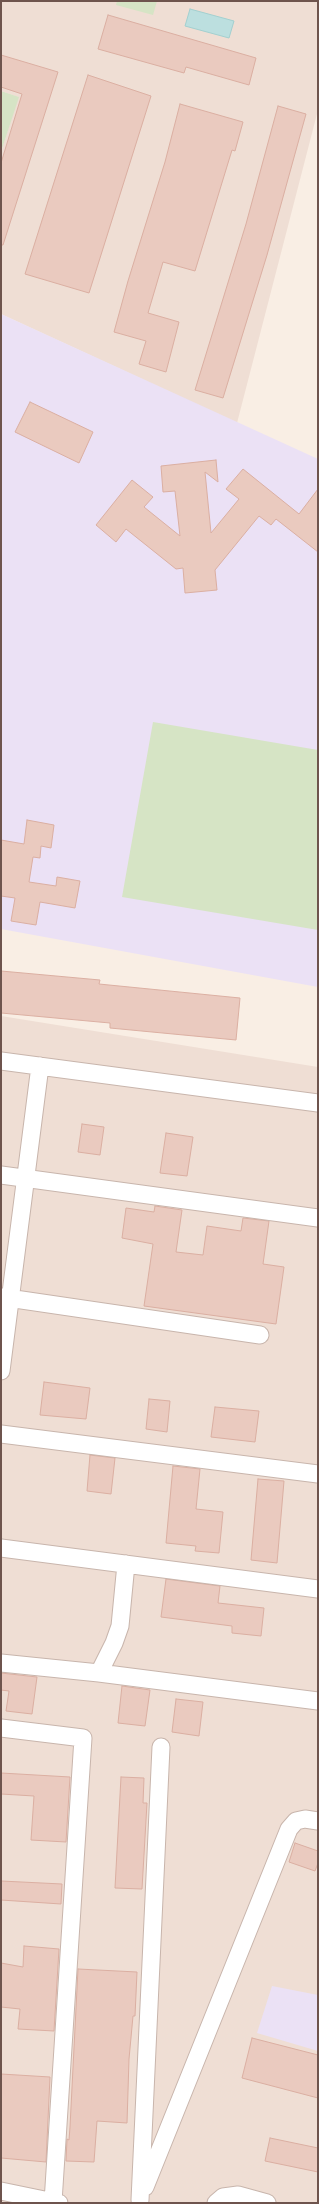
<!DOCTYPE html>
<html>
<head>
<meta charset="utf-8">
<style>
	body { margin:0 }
	#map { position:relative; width:319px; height:2204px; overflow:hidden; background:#f9eee4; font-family:Roboto,sans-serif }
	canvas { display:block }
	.frame { position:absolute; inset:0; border:2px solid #6e544d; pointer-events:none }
</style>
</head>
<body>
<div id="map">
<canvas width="319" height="2204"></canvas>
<div class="frame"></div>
</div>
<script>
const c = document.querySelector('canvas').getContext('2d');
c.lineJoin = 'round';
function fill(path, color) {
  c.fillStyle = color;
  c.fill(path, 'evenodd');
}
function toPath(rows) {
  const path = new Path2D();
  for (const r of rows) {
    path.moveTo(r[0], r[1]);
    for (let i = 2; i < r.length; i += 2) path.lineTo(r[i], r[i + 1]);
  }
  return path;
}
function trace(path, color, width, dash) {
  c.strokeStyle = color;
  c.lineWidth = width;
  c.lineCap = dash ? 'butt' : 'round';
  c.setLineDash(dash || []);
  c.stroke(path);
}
fill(toPath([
	[1,1,318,1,318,110,237,423,1,314,1,152,18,97,1,91],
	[1,1016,318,1067,318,2203,1,2203]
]), '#efded4');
fill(toPath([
	[1,314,318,459,318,987,1,929],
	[272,1986,318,1995,318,2051,257,2033]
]), '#ebe1f5');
fill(toPath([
	[117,1,157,1,153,15,116,5],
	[1,91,19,97,1,152],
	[153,722,318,750,318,930,122,897]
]), '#d6e4c5');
const water = toPath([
	[190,9,234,21,229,38,185,26,190,9]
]);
fill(water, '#bcdfdf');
trace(water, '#a3d0d0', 1);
const building = toPath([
	[108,15,256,58,249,85,186,67,184,73,98,49,108,15],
	[1,55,58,72,3,245,1,245,1,163,22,94,1,87,1,55],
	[88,75,151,96,89,293,25,274,88,75],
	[180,104,243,122,235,151,232,150,195,271,163,262,156,286,148,313,179,322,166,372,139,364,146,341,114,332,128,281,165,162,180,104],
	[278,106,306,114,267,255,223,398,195,390,246,224,278,106],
	[30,402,93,432,79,463,15,432,30,402],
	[216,460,218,482,205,472,211,533,239,499,226,489,243,469,299,514,318,489,318,552,276,519,271,525,259,516,215,570,217,590,185,593,183,568,176,569,126,529,116,542,96,525,132,480,153,497,144,507,180,536,175,491,163,492,161,466,216,460],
	[27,820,54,825,51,848,41,846,40,858,33,857,29,882,56,886,57,877,80,881,75,908,40,902,36,925,11,921,15,898,1,896,1,840,24,844,27,820],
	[1,971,100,980,99,984,240,998,236,1040,110,1028,110,1023,1,1013,1,971],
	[82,1124,104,1127,100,1155,78,1152,82,1124],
	[166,1133,193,1137,187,1176,160,1173,166,1133],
	[155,1206,182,1210,176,1252,203,1255,207,1226,241,1231,243,1218,269,1221,263,1264,284,1267,276,1324,144,1306,153,1244,122,1238,126,1208,154,1212,155,1206],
	[44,1382,90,1388,86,1419,40,1415,44,1382],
	[149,1399,170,1401,167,1432,146,1429,149,1399],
	[215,1407,259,1411,255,1442,211,1437,215,1407],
	[90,1455,115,1458,111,1494,87,1491,90,1455],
	[173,1466,200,1469,196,1509,223,1512,219,1553,195,1551,196,1546,166,1543,173,1466],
	[258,1479,284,1481,277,1563,251,1560,258,1479],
	[166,1579,220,1586,218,1603,264,1608,261,1636,232,1633,232,1626,161,1617,166,1579],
	[1,1673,37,1677,32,1714,6,1711,9,1691,1,1690,1,1673],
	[122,1686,150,1690,145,1726,118,1723,122,1686],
	[176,1699,203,1702,199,1736,172,1732,176,1699],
	[1,1773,70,1777,66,1842,31,1840,34,1796,1,1794,1,1773],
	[121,1777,144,1778,143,1803,147,1803,142,1889,115,1888,121,1777],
	[295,1843,318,1851,318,1863,315,1871,289,1862,295,1843],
	[1,1881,62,1884,61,1904,1,1900,1,1881],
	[24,1946,59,1949,54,2031,18,2029,20,2009,1,2007,1,1963,23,1967,24,1946],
	[78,1969,137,1972,135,2016,133,2016,129,2059,127,2123,97,2121,94,2162,66,2161,67,2139,69,2140,70,2127,78,1969],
	[252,2038,318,2055,318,2098,242,2078,252,2038],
	[1,2074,50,2077,46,2162,1,2158,1,2074],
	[270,2138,318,2148,318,2172,265,2161,270,2138]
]);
fill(building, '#eacabf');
trace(building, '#dbafa2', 1);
const minor = toPath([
	[1,1061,318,1103],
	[1,1175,318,1218],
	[1,1297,260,1335],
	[1,1371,40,1066],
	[1,1434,318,1474],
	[1,1548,318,1589],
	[1,1663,99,1673,318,1701],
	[99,1673,114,1643,120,1626,126,1564],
	[1,1728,83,1738,53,2202],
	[145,2187,289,1829,296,1821,305,1819,318,1821],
	[1,2191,59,2203],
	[140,2200,161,1747],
	[216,2203,223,2197,238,2195,267,2203]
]);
trace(minor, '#c8b5ac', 19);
trace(minor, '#fff', 17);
</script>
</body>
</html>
